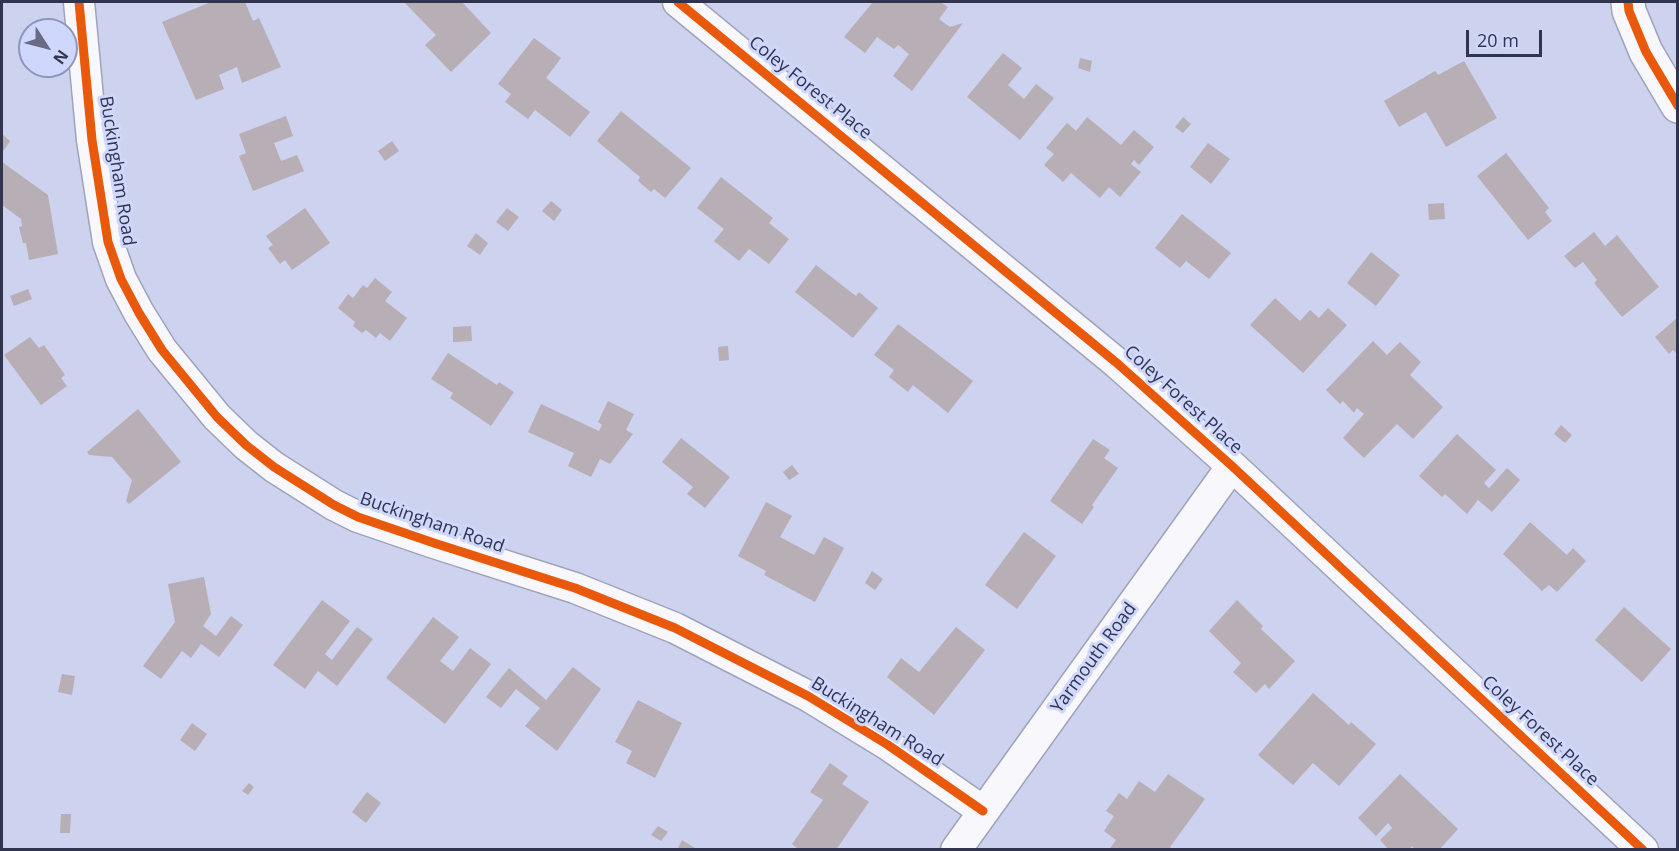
<!DOCTYPE html>
<html>
<head>
<meta charset="utf-8">
<style>
	body { margin:0 }
	#map { position:relative; width:1679px; height:851px; overflow:hidden; background:#cdd2ee; font-family:"Open Sans",sans-serif }
	canvas { display:block }
	.frame { position:absolute; inset:0; border:3px solid #30344d; pointer-events:none }
	.north { position:absolute; left:18px; top:18px; width:60px; height:60px; box-sizing:border-box; background:#d0d7fd; border:2px solid #9096b7; border-radius:50%; rotate:126deg; font-size:16px; font-weight:700; line-height:24px; text-align:center; color:#30344d }
	.north::after { content:''; display:block; margin:auto; width:21px; height:27px; background:#676b85; clip-path:polygon(50% 0,100% 100%,50% 72%,0 100%) }
	.scale { position:absolute; left:1466px; top:30px; width:76px; height:27px; box-sizing:border-box; border:3px solid #30344d; border-top:0; padding-left:8px; font-size:18px; line-height:21px; white-space:nowrap; color:#30344d; -webkit-text-stroke:4px #d0d7fd; paint-order:stroke }
</style>
</head>
<body>
<div id="map">
<canvas width="1679" height="851"></canvas>
<div class="frame"></div>
<div class="north">N</div>
<div class="scale">20 m</div>
</div>
<script>
const c = document.querySelector('canvas').getContext('2d');
c.lineJoin = 'round';
function fill(path, color) {
  c.fillStyle = color;
  c.fill(path, 'evenodd');
}
function toPath(rows) {
  const path = new Path2D();
  for (const r of rows) {
    path.moveTo(r[0], r[1]);
    for (let i = 2; i < r.length; i += 2) path.lineTo(r[i], r[i + 1]);
  }
  return path;
}
function trace(path, color, width, dash) {
  c.strokeStyle = color;
  c.lineWidth = width;
  c.lineCap = dash ? 'butt' : 'round';
  c.setLineDash(dash || []);
  c.stroke(path);
}
function write(font, color, halo, rows, align = 'center') {
  c.font = font + ' "Open Sans",sans-serif';
  c.lineWidth = 6;
  c.setLineDash([]);
  c.textBaseline = 'middle';
  c.strokeStyle = halo;
  c.fillStyle = color;
  for (const [text, x, y, turn = 0] of rows) {
    c.save();
    c.translate(x, y);
    c.rotate((+turn || 0) * Math.PI / 180);
    c.textAlign = isNaN(turn) ? turn : align;
    if (halo) c.strokeText(text, 0, 0);
    c.fillText(text, 0, 0);
    c.restore();
  }
}
fill(toPath([
	[211,2,245,2,253,21,259,18,281,67,242,83,237,67,219,75,224,89,196,100,162,22],
	[404,2,462,2,491,33,451,72,425,45,436,35],
	[873,2,940,2,948,7,939,19,950,27,963,23,912,91,893,76,909,54,898,45,894,49,877,37,865,53,844,37],
	[534,38,561,58,546,78,590,112,570,137,535,110,528,119,505,102,511,94,498,84],
	[1003,53,1022,68,1008,85,1024,99,1036,84,1054,98,1020,140,967,97],
	[1080,58,1092,61,1090,72,1078,68],
	[1464,61,1497,118,1446,147,1426,112,1399,127,1384,101,1435,71,1438,75],
	[621,111,691,168,665,198,654,189,651,192,638,181,640,177,597,141],
	[286,116,293,136,274,143,281,161,297,155,304,171,253,191,239,156,246,153,239,134],
	[1087,117,1121,145,1134,130,1154,147,1139,165,1134,160,1131,164,1141,172,1120,197,1109,187,1100,198,1071,173,1063,182,1044,165,1054,154,1046,148,1067,123,1076,131],
	[1183,117,1191,124,1183,133,1175,127],
	[2,134,10,141,2,153],
	[392,141,399,151,385,161,378,151],
	[1208,143,1230,159,1211,184,1190,167],
	[1506,153,1549,208,1545,212,1552,221,1528,240,1477,176],
	[2,162,48,195,58,254,29,260,26,243,23,243,19,227,22,226,21,219,2,205],
	[721,177,773,218,769,223,789,239,769,264,749,249,739,261,714,241,724,229,697,208],
	[551,201,562,210,554,221,542,211],
	[1444,203,1445,219,1429,220,1428,204],
	[305,208,330,243,292,270,285,260,280,264,268,248,273,245,266,236],
	[507,208,519,217,508,231,496,222],
	[1182,214,1231,253,1209,279,1186,261,1180,268,1155,248],
	[1594,232,1605,246,1617,235,1659,287,1622,317,1594,283,1597,280,1583,262,1575,268,1564,256],
	[476,233,488,243,480,255,467,246],
	[1371,252,1400,275,1376,306,1347,283],
	[816,265,856,296,859,292,878,308,853,338,795,292],
	[375,278,392,292,385,301,407,318,390,341,380,333,376,338,366,330,362,333,353,326,355,322,338,308,348,294,353,298,363,285,367,288],
	[28,289,32,299,14,306,10,296],
	[1275,298,1300,321,1310,310,1319,318,1328,308,1347,325,1303,373,1250,325],
	[1678,317,1678,355,1673,350,1669,354,1655,337],
	[898,324,973,381,948,413,913,385,908,392,889,377,894,370,874,355],
	[471,326,472,341,453,342,453,327],
	[30,337,39,348,44,345,65,375,61,378,67,386,41,405,4,355],
	[1373,341,1387,355,1400,342,1421,362,1410,375,1443,407,1413,439,1397,424,1364,458,1343,438,1364,414,1357,408,1354,413,1343,401,1340,404,1326,390],
	[728,346,729,360,719,361,718,347],
	[448,353,497,385,499,382,514,392,491,426,450,398,453,393,431,379],
	[608,401,634,414,626,430,633,434,610,464,600,459,591,477,568,466,574,453,528,432,541,404,599,431,602,425,598,422],
	[138,409,181,462,129,504,126,501,132,480,112,457,89,455,87,452],
	[1561,425,1572,435,1565,443,1554,434],
	[1457,434,1496,470,1484,483,1489,488,1507,468,1520,480,1492,512,1478,500,1467,514,1445,494,1442,497,1419,476],
	[681,438,730,477,705,508,687,494,693,487,662,462],
	[1093,439,1110,450,1104,458,1118,468,1092,505,1094,507,1082,524,1050,501],
	[792,465,799,474,789,480,783,472],
	[766,502,792,516,780,537,814,555,824,537,844,548,815,602,764,575,766,571,738,556],
	[1530,522,1567,555,1573,548,1586,561,1557,592,1549,585,1542,591,1503,554],
	[1024,532,1056,556,1017,609,985,585],
	[872,571,883,579,875,590,865,583],
	[204,577,211,614,203,626,216,636,231,616,243,625,219,657,201,644,191,658,182,651,161,679,143,666,175,622,168,584],
	[322,600,350,621,325,654,332,660,357,627,373,639,337,686,318,671,305,689,273,665],
	[1237,600,1263,626,1261,629,1295,661,1269,689,1265,684,1256,693,1233,672,1241,663,1209,631],
	[1624,607,1671,649,1642,682,1595,640],
	[433,617,459,637,440,661,453,671,470,648,491,664,445,724,386,678],
	[956,627,985,650,934,715,887,677,901,658,919,672],
	[573,667,601,689,557,751,525,726,540,708,516,689,501,708,486,697,509,668,546,700],
	[62,674,75,676,72,695,58,692],
	[1313,693,1349,725,1351,722,1376,744,1339,786,1313,763,1293,785,1258,755],
	[638,700,682,723,655,778,626,763,632,751,615,742],
	[192,723,207,734,195,751,180,740],
	[830,763,848,776,842,784,869,802,836,850,799,850,792,844,823,800,810,792],
	[1168,774,1205,799,1170,847,1174,850,1109,850,1116,840,1104,831,1114,816,1106,811,1119,793,1127,799,1139,781,1155,792],
	[1400,774,1458,829,1439,850,1415,850,1412,846,1409,850,1389,850,1380,840,1392,828,1388,823,1376,836,1358,818],
	[249,783,254,787,248,795,242,791],
	[367,792,381,803,366,823,352,812],
	[61,814,71,814,70,833,60,833],
	[658,826,668,832,661,841,651,835],
	[682,840,698,850,677,850]
]), '#b8aeb6');
const minor = toPath([
	[79,2,92,140,108,242,121,279,139,313,162,350,217,417,246,445,274,467,334,505,358,517,434,543,575,588,675,628,808,696,888,745,983,811],
	[678,2,1118,364,1232,466,1643,850],
	[956,850,1232,466]
]);
const tertiary = toPath([
	[1628,2,1629,11,1646,52,1678,106]
]);
trace(minor, '#9fa3ba', 33);
trace(tertiary, '#9fa3ba', 36);
trace(minor, '#f8f8fc', 30);
trace(tertiary, '#f8f8fc', 33);
trace(toPath([
	[79,2,92,140,108,242,121,279,139,313,162,350,217,417,246,445,274,467,334,505,358,517,434,543,575,588,675,628,808,696,888,745,983,811],
	[678,2,1118,364,1232,466,1643,850],
	[1628,2,1629,11,1646,52,1678,106]
]), '#e8590c', 9);
write('18px', '#30344d', '#d0d7fd', [
	["Coley Forest Place",810,88,39],
	["Buckingham Road",117,171,81],
	["Coley Forest Place",1183,400,42],
	["Buckingham Road",432,523,19],
	["Yarmouth Road",1094,658,-54],
	["Buckingham Road",877,722,32],
	["Coley Forest Place",1540,731,43]
]);
</script>
</body>
</html>
